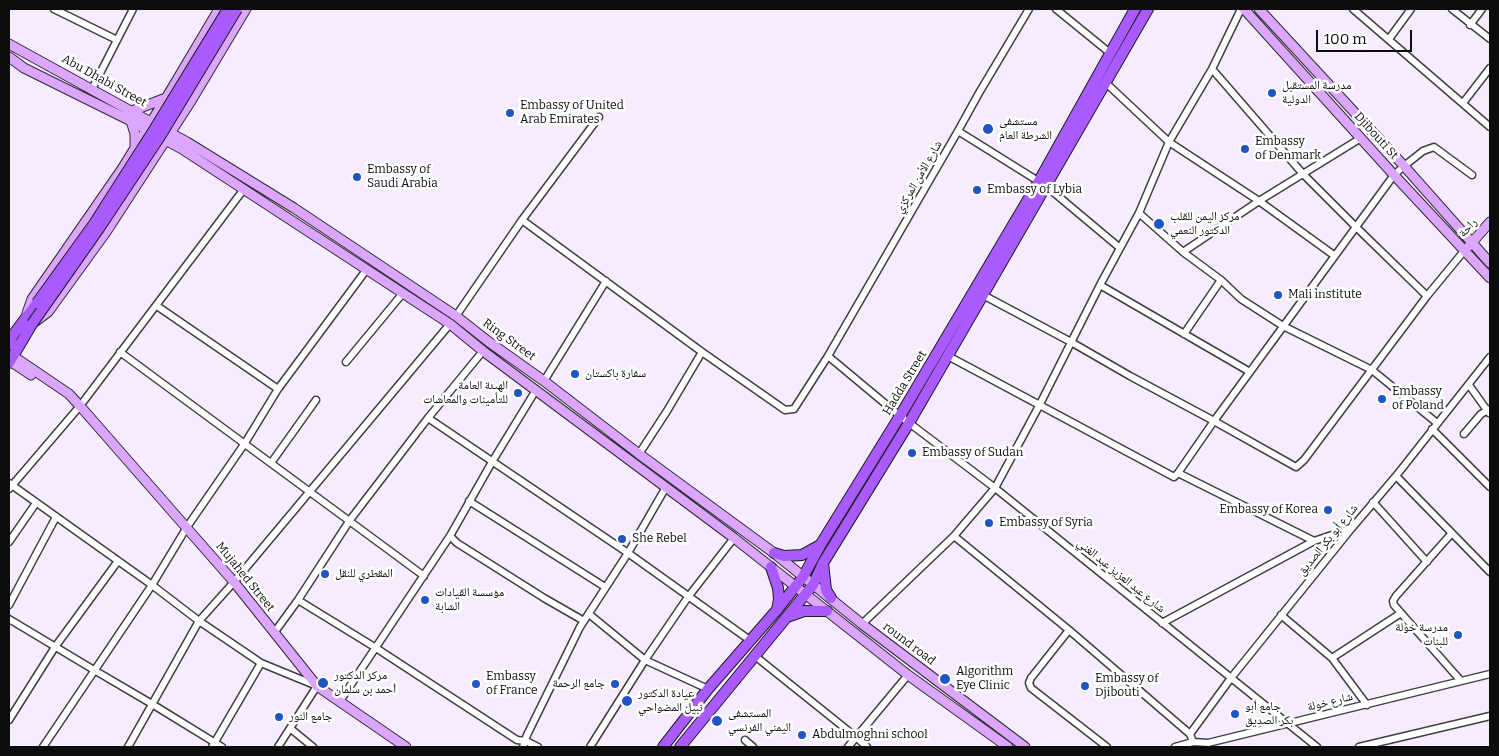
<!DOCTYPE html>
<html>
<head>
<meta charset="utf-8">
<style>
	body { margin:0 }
	#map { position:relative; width:1499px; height:756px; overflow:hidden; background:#f6ebff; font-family:Bitter,serif }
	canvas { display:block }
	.frame { position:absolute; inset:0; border:10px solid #0c0c0c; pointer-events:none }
	.scale { position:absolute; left:1316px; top:30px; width:96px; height:22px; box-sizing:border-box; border:2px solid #0c0c0c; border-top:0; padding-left:6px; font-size:15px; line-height:18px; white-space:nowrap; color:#0c0c0c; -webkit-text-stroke:4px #fff; paint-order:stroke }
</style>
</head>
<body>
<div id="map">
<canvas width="1499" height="756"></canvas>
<div class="frame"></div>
<div class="scale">100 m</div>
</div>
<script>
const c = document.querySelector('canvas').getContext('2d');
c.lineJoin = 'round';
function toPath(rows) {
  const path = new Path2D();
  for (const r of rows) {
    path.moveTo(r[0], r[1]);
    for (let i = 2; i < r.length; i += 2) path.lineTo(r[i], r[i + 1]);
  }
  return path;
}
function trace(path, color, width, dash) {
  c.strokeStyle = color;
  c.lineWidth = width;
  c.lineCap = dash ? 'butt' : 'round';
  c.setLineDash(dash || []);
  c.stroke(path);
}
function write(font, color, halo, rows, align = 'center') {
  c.font = font + ' Bitter,"Noto Naskh Arabic",serif';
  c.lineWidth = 5;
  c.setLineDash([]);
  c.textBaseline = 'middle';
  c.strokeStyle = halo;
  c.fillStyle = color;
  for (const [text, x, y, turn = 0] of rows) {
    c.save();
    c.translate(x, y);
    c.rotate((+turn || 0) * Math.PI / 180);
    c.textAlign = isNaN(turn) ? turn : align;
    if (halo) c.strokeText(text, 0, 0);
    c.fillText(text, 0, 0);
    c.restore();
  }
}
const street = toPath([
	[54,9,117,40],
	[1056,9,1110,53],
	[1353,9,1490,127],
	[1452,9,1490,39],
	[1470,25,1482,9],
	[1389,39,1411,9],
	[1212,69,1303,174,1356,227,1427,296],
	[1106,83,1169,142,1259,201,1335,256],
	[92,89,133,9],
	[1463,103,1490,68],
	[958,131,1046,186,1120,248],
	[1139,213,1183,252,1221,280,1241,299,1283,326,1372,370,1437,423],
	[522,220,702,352,785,410,794,409,828,356,958,131,979,93,1029,9],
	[1183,252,1259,201,1361,138],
	[1100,285,1250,372],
	[983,295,1071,342,1130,376,1214,421,1296,467,1304,460,1427,296,1464,251],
	[157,306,278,389],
	[456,316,522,220,599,117],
	[1184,334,1221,280],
	[120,352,424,576],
	[828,356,900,416,995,488,1317,747],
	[948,356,1174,477,1178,473,1314,541],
	[346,362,403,293],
	[544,381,606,281],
	[1469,385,1489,413],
	[428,418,628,553,751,641],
	[1432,429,1490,487],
	[1464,434,1481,414,1490,409],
	[639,454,667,411,702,352],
	[271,463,316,400],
	[1178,473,1214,421,1394,175,1404,166,1423,151,1434,147,1472,175],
	[1396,476,1490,572],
	[9,483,152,585,199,621,261,663,317,686,278,747],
	[9,489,80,406,244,189],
	[469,501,605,587],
	[1373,502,1427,562],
	[1452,533,1396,596,1393,601,1394,605,1401,613,1461,681],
	[450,536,457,543,544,598,584,621],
	[954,536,1069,630,1190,734],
	[9,542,36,503],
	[298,600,376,648,517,740,526,741,538,747],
	[9,605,56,517],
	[589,614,645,660,708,689],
	[1281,615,1332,658,1367,705],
	[9,619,94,670,152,704,222,747],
	[1162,623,1314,541,1350,529],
	[862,624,954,536,995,488,1039,406,1100,285,1139,213,1169,142,1212,69,1241,9],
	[1069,630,1031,678,1029,683,1031,688,1107,747],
	[274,633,298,600,350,520,428,418,483,351],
	[755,656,856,737,867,747],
	[1332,658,1401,613],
	[340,701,450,536,492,462,536,390],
	[9,720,55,647,118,561],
	[291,729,313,747],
	[745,740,753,747],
	[1193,742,1190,734,1231,678,1351,529,1396,476,1490,357],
	[43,747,152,585,187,527,245,443,278,389,367,269],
	[128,747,199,621,234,582,450,324],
	[212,747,261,663],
	[523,747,527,735,580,627,628,553,666,487],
	[590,747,645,660,688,597,734,538],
	[848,747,908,675],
	[1175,747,1193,742,1208,743,1490,674],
	[1359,747,1490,716]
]);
const secondary = toPath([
	[1244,9,1394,175,1490,278],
	[1259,9,1404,166,1490,263],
	[9,44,187,142,294,208,456,316,489,342,544,381,639,454,774,553,862,624,1025,747],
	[9,57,24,68,131,121,182,149,450,324,483,351,734,538,908,675,1008,747],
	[132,111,166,98],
	[131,121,135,134,135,147],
	[1469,246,1490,222],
	[27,313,32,299,122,169,171,90,219,9],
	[36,321,48,312,106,232,191,101,246,9],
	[13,356,69,394,80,406,234,582,317,686,406,747],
	[10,361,31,375]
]);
const primary = toPath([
	[9,345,13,335,37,303],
	[9,363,32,324],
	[774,553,784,556,802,555,820,545],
	[823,563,826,590,831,598],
	[771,567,778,588,779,599,777,610],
	[787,617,804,611,827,611],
	[663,747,708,689,776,611,803,577,821,544,900,416,1039,181,1135,9],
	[680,747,813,585,823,563,909,423,1148,9]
]);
trace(street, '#3f3f3f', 9);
trace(secondary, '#2e2e2e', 11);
trace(primary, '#1d1d1d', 12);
trace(street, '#fff', 6);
trace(secondary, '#dca6ff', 9);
trace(primary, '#a95bff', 10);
const primaryBridge = toPath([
	[37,303,94,224,154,130,228,9],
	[32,324,100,227,161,135,237,9]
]);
trace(primaryBridge, '#1d1d1d', 12, []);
trace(primaryBridge, '#a95bff', 10);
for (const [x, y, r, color] of [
	[1272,93,5,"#1e54c3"],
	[510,113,5,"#1e54c3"],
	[988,129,6,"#1e54c3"],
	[1245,149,5,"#1e54c3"],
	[357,177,5,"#1e54c3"],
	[977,190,5,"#1e54c3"],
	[1159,224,6,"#1e54c3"],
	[1278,295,5,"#1e54c3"],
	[575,374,5,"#1e54c3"],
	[518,393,5,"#1e54c3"],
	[1382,399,5,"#1e54c3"],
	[912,453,5,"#1e54c3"],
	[1328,510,5,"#1e54c3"],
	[989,523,5,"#1e54c3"],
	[622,539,5,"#1e54c3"],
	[325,574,5,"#1e54c3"],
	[425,600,5,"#1e54c3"],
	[1458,635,5,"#1e54c3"],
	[945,679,6,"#1e54c3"],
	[323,683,6,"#1e54c3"],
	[476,684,5,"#1e54c3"],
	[615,684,5,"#1e54c3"],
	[1085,686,5,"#1e54c3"],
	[627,701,6,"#1e54c3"],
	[1235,714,5,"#1e54c3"],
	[279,717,5,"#1e54c3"],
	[717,721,6,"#1e54c3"],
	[802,735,5,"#1e54c3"]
]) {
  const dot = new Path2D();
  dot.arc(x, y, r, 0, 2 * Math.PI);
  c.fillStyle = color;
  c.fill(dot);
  trace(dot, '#fff', 2);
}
write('12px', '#0c0c0c', '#fff', [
	["Abu Dhabi Street",104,81,29],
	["Djibouti St",1376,136,48],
	["شارع الأمن المركزي",919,177,-60],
	["راحة",1468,228,-48],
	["Ring Street",509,340,36],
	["Hadda Street",905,383,-59],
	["شارع أبو بكر الصديق",1328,540,-51],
	["شارع عبد العزيز عبد الغني",1121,576,39],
	["Mujahed Street",245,577,51],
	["round road",909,644,37],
	["شارع خولة",1330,702,-14]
]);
write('12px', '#0c0c0c', '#fff', [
	["مدرسة المستقبل",1282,86],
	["الدولية",1282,100],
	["Embassy of United",520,106],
	["Arab Emirates",520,120],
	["مستشفى",999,122],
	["الشرطة العام",999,136],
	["Embassy",1255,142],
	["of Denmark",1255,156],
	["Embassy of",367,170],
	["Saudi Arabia",367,184],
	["Embassy of Lybia",987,190],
	["مركز اليمن للقلب",1170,217],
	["الدكتور النعمي",1170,231],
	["Mali institute",1288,295],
	["سفارة باكستان",585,374],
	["الهيئة العامة",508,386,"right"],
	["للتأمينات والمعاشات",508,400,"right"],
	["Embassy",1392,392],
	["of Poland",1392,406],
	["Embassy of Sudan",922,453],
	["Embassy of Korea",1318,510,"right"],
	["Embassy of Syria",999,523],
	["She Rebel",632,539],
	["المقطري للنقل",335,574],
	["مؤسسة القيادات",435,593],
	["الشابة",435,607],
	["مدرسة خولة",1448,628,"right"],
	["للبنات",1448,642,"right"],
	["Algorithm",956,672],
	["Eye Clinic",956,686],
	["مركز الدكتور",334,676],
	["أحمد بن سلمان",334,690],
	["Embassy",486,677],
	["of France",486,691],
	["Embassy of",1095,679],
	["Djibouti",1095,693],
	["جامع الرحمة",605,684,"right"],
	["عيادة الدكتور",638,694],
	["نبيل المضواحي",638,708],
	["جامع أبو",1245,707],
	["بكر الصديق",1245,721],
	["المستشفى",728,714],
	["اليمني الفرنسي",728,728],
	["جامع النور",289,717],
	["Abdulmoghni school",812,735]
], 'left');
</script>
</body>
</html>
